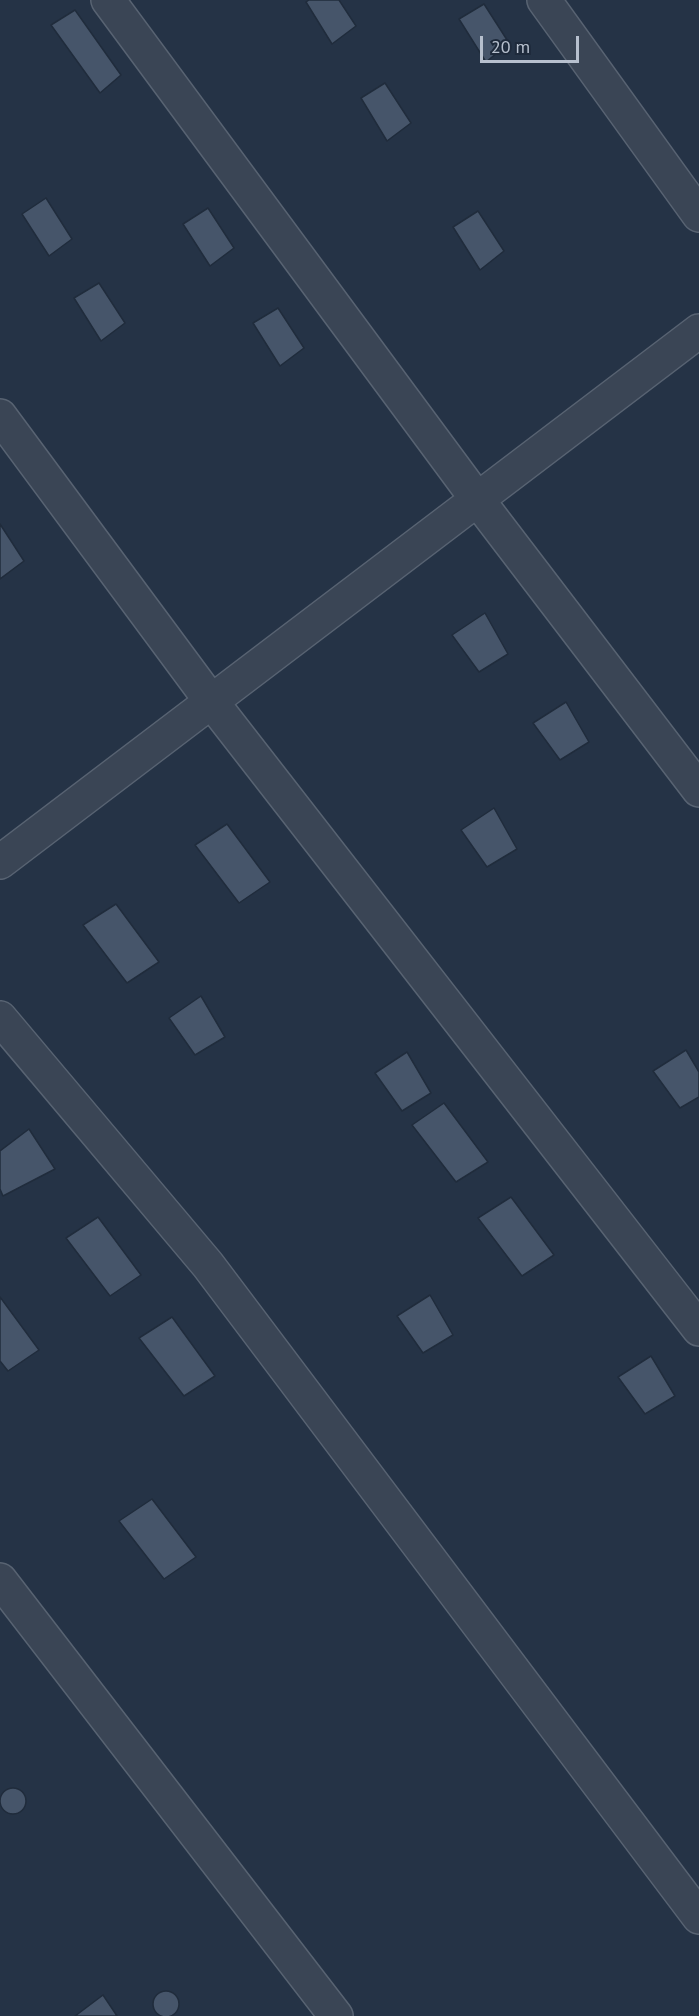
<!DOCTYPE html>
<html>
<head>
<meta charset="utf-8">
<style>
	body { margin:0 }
	#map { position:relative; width:699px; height:2016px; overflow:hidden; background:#253346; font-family:"PT Sans",sans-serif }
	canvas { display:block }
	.scale { position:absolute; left:480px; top:36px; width:99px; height:27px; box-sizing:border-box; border:3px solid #b7c0ce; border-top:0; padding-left:8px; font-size:18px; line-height:21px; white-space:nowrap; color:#b7c0ce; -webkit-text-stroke:4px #1e2a3b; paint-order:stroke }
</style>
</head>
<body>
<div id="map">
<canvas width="699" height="2016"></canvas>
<div class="scale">20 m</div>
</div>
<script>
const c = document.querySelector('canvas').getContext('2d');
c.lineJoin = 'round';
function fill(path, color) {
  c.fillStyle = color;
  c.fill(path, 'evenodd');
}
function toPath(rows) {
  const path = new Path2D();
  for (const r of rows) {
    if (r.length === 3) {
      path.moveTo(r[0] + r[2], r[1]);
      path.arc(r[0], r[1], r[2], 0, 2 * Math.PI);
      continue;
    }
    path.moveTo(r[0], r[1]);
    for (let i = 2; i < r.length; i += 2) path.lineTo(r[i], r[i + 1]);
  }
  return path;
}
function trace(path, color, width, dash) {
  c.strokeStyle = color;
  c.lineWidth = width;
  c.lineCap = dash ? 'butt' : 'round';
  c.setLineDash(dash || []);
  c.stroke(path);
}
const building = toPath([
	[309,0,339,0,356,26,332,44,306,2,309,0],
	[484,4,509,43,486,62,459,19,484,4],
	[75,10,121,75,100,93,51,25,75,10],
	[385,83,411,123,387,141,361,98,385,83],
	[46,198,72,239,49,256,22,214,46,198],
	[208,208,234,248,210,266,183,224,208,208],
	[478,211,504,251,480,270,453,227,478,211],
	[99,283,125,323,101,341,74,298,99,283],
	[278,308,304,348,280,366,253,323,278,308],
	[0,524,24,561,0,579,0,524],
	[485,613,508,654,479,672,452,635,485,613],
	[566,702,589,742,560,760,533,723,566,702],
	[494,808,517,849,487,867,461,830,494,808],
	[227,824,270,882,239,903,195,845,227,824],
	[116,904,159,962,127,983,83,925,116,904],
	[201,996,225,1037,195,1055,169,1018,201,996],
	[686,1050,699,1072,699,1097,680,1108,653,1071,686,1050],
	[407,1052,431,1093,402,1111,375,1073,407,1052],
	[444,1103,488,1162,456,1182,412,1125,444,1103],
	[29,1129,55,1169,3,1196,0,1189,0,1151,29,1129],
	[511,1197,554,1255,522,1276,478,1218,511,1197],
	[98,1217,141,1275,110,1296,66,1238,98,1217],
	[430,1295,453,1335,423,1353,397,1316,430,1295],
	[0,1297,39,1350,8,1371,0,1361,0,1297],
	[172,1317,215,1376,184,1396,139,1338,172,1317],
	[651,1356,675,1396,645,1414,618,1377,651,1356],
	[152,1499,196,1557,164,1579,119,1521,152,1499],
	[13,1801,13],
	[166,2004,13],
	[103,1995,117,2016,75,2016,103,1995]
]);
fill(building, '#46556a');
trace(building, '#202c3c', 1.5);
const minor = toPath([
	[108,0,477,499,699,790],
	[544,0,699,215],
	[0,416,211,701,699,1329],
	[0,862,699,331],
	[0,1018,208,1265,699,1917],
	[0,1580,336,2016]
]);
trace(minor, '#586372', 36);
trace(minor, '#3a4555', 33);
</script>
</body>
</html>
